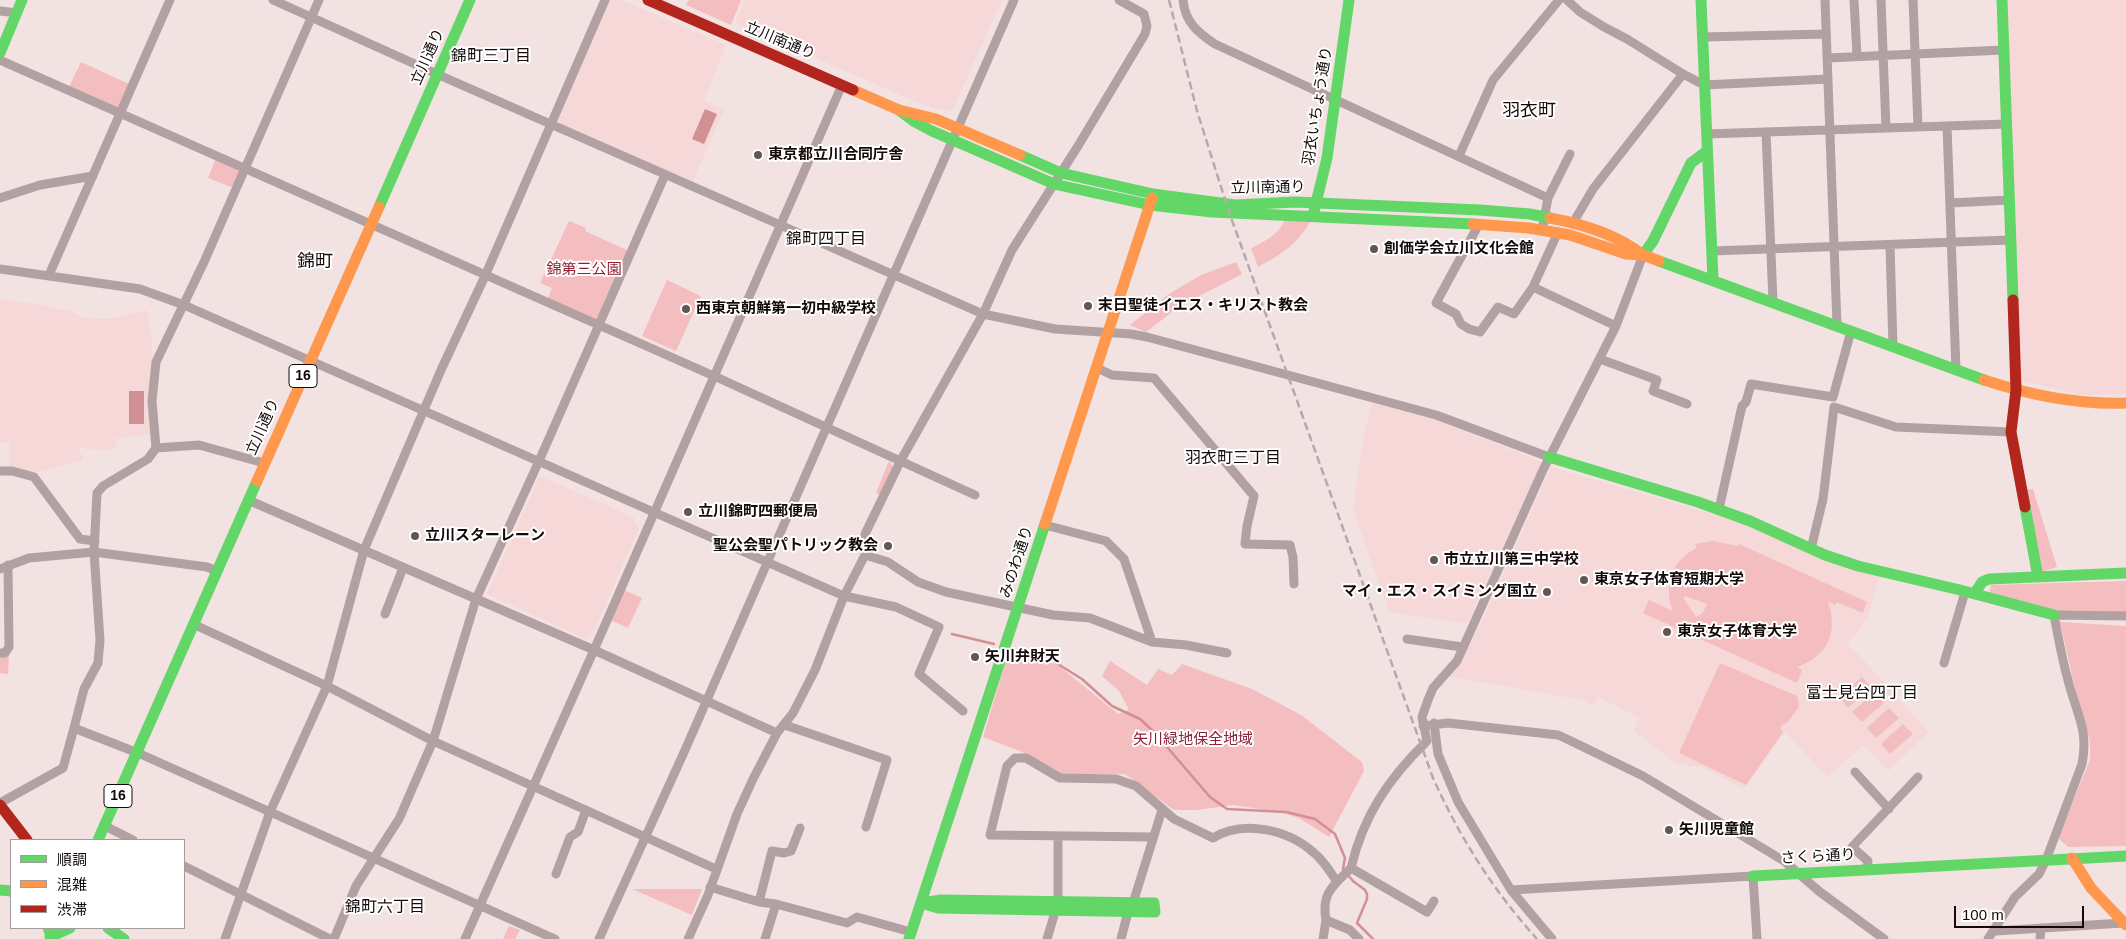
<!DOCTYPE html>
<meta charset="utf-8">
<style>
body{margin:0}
#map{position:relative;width:2126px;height:939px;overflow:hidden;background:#f3e2e2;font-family:Arial,"Noto Sans JP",sans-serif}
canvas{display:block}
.legend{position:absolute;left:10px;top:839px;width:175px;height:90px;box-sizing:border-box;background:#fff;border:1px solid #a19d9d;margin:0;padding:6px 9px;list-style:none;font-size:15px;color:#130909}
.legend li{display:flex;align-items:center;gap:10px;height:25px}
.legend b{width:25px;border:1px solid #a19d9d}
.scale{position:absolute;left:1954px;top:906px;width:130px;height:22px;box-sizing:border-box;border:2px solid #130909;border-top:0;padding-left:6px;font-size:15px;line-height:18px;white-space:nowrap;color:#130909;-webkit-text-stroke:4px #fff;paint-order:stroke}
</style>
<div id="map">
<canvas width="2126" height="939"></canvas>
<ul class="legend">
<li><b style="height:6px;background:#63d668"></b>順調</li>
<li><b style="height:6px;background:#ff974d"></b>混雑</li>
<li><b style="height:6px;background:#b3261e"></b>渋滞</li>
</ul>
<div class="scale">100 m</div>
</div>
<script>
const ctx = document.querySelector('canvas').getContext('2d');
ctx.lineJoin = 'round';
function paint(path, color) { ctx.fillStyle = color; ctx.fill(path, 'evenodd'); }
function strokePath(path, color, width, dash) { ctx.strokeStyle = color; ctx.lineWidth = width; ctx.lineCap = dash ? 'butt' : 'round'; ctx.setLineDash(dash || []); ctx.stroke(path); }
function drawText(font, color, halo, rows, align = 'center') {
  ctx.font = font + ' Arial,"Noto Sans JP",sans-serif'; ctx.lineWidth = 4; ctx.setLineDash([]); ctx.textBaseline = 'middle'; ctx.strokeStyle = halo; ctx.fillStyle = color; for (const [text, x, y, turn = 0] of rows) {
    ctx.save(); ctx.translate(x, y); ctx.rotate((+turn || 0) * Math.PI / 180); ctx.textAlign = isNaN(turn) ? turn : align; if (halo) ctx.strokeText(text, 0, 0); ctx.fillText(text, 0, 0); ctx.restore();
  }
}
const built = new Path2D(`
 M610,0H622L726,45L704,101L724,110L693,181L551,124Z
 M745,0H1002L953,109L945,111L921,104L735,23Z
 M2006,0H2126V394L2082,395L2019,380Z
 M0,299L47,306L69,311L85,318L108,319L147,310L152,343V434L115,439L118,446L108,450L79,448L83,460L33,473L9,468V443H0Z
 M1372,403L1428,417L1542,462L1467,624L1389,612L1353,508L1364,434Z
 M1551,467L1732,520L1879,576L1868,617L1847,645L1858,654L1929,732L1888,771L1864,745L1827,777L1785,732L1744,789L1700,766H1690L1675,763L1634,731L1639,718L1599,697L1593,705L1583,700L1450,677L1460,664L1483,619Z
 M540,476L633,517L639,529L592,635L586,639L487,594Z`);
const green = new Path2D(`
 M689,0H741L731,25L686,5Z
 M81,62L129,84L117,110L69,87Z
 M216,158L242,169L234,188L208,178Z
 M1285,220L1310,222C1296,245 1282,254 1258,267L1251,248C1266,241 1278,235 1285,220Z
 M569,221L586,228L585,231L629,251L597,321L547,301L552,288L540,283Z
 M1236,262L1242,274L1180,306L1146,332L1130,325L1169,294L1201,275Z
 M667,280L701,296L676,351L642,336Z
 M889,461L894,467L882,495L876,493Z
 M2033,489L2057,567L2037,573L2021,490Z
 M1713,541L1738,546L1739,544L1867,602L1863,613L1837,602L1835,605L1828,601C1838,633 1829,655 1797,667L1802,670L1797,683L1643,613L1649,600L1673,611C1663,585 1671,561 1697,548L1695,544ZM1685,596L1707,604L1703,613L1696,617L1684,599Z
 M2126,581V618L2067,614L1989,595L1991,585Z
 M624,590L642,598L628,628L610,620Z
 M2060,622L2126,626V846L2068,847L2058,838L2090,760V741L2080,710Z
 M1009,651L1058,665L1118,714L1129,710L1119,691L1102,676L1110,661L1147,685L1158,669L1172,675L1182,664L1252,689L1301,715L1362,762L1364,771L1329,837L1299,818L1280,812L1233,805L1197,810H1174L1125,774L1062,775L1022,752L983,737Z
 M0,657H9L8,674L0,673Z
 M1720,663L1797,696L1799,707L1787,723L1783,724L1780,728L1783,732L1746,785L1679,753Z
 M1862,677L1871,687L1848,708L1839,697Z
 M1875,692L1884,703L1862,722L1852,712Z
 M1889,708L1899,718L1876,738L1867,728Z
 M1903,724L1913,734L1890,754L1881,744Z
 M632,889H702L692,915Z
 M509,926L520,930L515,939H503Z`);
const water = new Path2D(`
 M705,109L717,114L704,144L692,139Z
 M129,391H144V424H129Z`);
const stream = new Path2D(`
 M952,634L994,644
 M1024,651L1045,656L1082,679L1112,706L1140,719L1155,733L1210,797L1227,809L1286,812L1315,819L1335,834L1345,858L1343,869L1353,881L1365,890L1367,894V899L1357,923L1373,939`);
const street = new Path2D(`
 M273,0L448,79L983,314L1055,329L1131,334L1147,337L1436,415L1549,457
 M1183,0C1185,22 1198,33 1215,44L1548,198
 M1567,0L1580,12L1604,27L1627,39L1683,74L1704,85L1828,79
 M1825,0L1837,325
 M1854,0L1857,56
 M1881,0L1886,128
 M1913,0L1918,127
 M0,11L17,13
 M1703,37L1826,34
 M1827,58L2004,50
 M0,60L714,376L975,495
 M1947,126L1956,370
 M1766,132L1773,302
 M1707,134L2006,124
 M1459,156L1493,80L1559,0
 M0,198L40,185L93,176
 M1950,203L2009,200
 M1573,223L1593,189L1683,74
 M1479,224L1436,303L1456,314L1461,324L1469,329L1480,332L1498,307L1514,314L1533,287L1558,232
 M1542,230L1548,198L1570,154
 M1890,245L1893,347
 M1712,251L2010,240
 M0,269L140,289L184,305L844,596L896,607L939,627L919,674L963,711
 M49,275L170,0
 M1533,287L1616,326
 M1600,359L1657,380L1653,391L1687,404
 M1097,368L1112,375L1154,378L1254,496L1247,526L1245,544L1290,545L1293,557L1294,584
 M156,448L199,445L264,463
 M0,471H12L34,477L80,539L95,541
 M248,500L594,650L777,733
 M1719,509L1742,406L1746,402L1751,384L1833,397L1851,331
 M1045,525L1106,541L1124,559L1152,642
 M1811,549L1823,499L1834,407L1896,427L2011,432
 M865,555L888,562L918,582L946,592L1053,615L1090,618L1152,642L1186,645L1227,653
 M0,569L29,558L94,552L207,567L217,571
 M385,614L403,568
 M193,624L327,686L433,741L716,869
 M1407,639L1462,647
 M0,653H5L9,647L8,565
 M1944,663L1965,592
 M1434,723L1438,754L1458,802L1511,890L1552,939
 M785,725L887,760L866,827
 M1423,726L1448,723L1558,735L1569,740L1643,776L1784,861L1820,892L1884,939
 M74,728L84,689L98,663L100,640L94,552L97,493L103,486L148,459L156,448L152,401L156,362L204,262L319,0
 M1855,772L1889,809
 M0,803L63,768L74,728L138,753L555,939
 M105,826L133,840
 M1153,837L990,835L1007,766L1015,758H1026L1060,778L1116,779L1136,786L1174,819L1213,838C1243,819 1288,830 1313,852C1323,860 1330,871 1337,882
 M184,866L330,939
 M1351,868C1333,886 1321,893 1326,920L1350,930L1359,939
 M1867,869L1868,861L1852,847L1918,777
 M556,874L570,837L578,832L586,810
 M710,887L759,902L776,904L765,939
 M1511,890L1753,876L1757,939
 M1434,901L1427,912L1351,868C1363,816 1389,778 1427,741L1422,717L1428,700L1433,688L1457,661L1543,470L1616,326L1643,255
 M759,902L772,851L784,853L791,851L800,828
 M1133,903L1162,810
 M776,904L847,923L857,917L911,932
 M1995,931L2123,923
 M225,939L270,812L327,686L364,550L441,370L485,276L605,0
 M334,939L356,886L399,819L433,741L476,599L539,461L665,175
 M465,939L594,650L842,85
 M599,939L685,750L1014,0
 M688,939L708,895L737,814L753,779L777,733L793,713L815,670L844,596L865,555V534L901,460L983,314L1012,250L1078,146L1145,34L1147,26L1144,14L1119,0
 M1047,939L1058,902V836
 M1121,939L1128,912
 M1323,939L1326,920
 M1988,939L2015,897L2039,874L2046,860L2082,764C2089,729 2076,713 2068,680C2062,659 2058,637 2054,615L2126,616
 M2040,939L2041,928`);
const fast = new Path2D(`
 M1701,0L1713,280
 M2002,0L2013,300
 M0,53L22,0
 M899,110L915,122L932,131L1054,184L1150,205L1212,212L1473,224
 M1020,155L1061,173L1153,194L1235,205L1295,202L1480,210L1530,214L1550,218
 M379,207L470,0
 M1314,211L1327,158L1349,0
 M1643,255L1653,241L1691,163L1707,151
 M1659,261L1984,380
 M1549,457L1698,502L1750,521L1825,555L1858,566L1960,590L2054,615
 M2025,507L2038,577
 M1975,593L1982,582L1989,579L2126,573
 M98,840L257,481
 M1753,876L2126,856
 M0,890L11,891
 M941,900L1154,903L1155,912L938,908L921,903Z
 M48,928L51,935
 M108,928L124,939
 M50,937L70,928
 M909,939L1045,524`);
const slow = new Path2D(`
 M853,90L899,110L936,119L1020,155
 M1550,218C1583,224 1616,234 1643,255
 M1473,224L1529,228L1570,235L1626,254L1643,255L1659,261
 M1984,380C2030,395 2078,405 2126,403
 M257,481L379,207
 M1045,524L1152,198
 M2072,858L2091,888L2126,925`);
const jam = new Path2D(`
 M648,0L853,90
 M2013,300L2016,390L2011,432L2025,507
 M0,805L27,840`);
const rail = new Path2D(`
 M1169,0L1197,111L1229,212L1433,778C1460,838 1493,890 1537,939`);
const markers = [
 [758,155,5,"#615555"],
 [1374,249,5,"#615555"],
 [1088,306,5,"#615555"],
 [686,309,5,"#615555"],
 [688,512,5,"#615555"],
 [415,536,5,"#615555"],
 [888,546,5,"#615555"],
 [1434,560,5,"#615555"],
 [1584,580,5,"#615555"],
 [1547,592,5,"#615555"],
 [1667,632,5,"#615555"],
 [975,657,5,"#615555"],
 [1669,830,5,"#615555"]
];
const shields = [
 [303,376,28],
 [118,796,28]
];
const shieldNames = [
 ["16",303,376],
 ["16",118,796]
];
const streetNames = [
 ["立川南通り",780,41,23],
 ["立川通り",428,57,-66],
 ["羽衣いちょう通り",1318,106,-81],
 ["立川南通り",1268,188,-1],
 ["立川通り",263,427,-66],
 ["みのわ通り",1017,562,-72],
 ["さくら通り",1818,857,-3]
];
const poiNames = [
 ["東京都立川合同庁舎",768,155],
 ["創価学会立川文化会館",1384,249],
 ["末日聖徒イエス・キリスト教会",1098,306],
 ["西東京朝鮮第一初中級学校",696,309],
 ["立川錦町四郵便局",698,512],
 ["立川スターレーン",425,536],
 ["聖公会聖パトリック教会",878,546,"right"],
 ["市立立川第三中学校",1444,560],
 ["東京女子体育短期大学",1594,580],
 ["マイ・エス・スイミング国立",1537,592,"right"],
 ["東京女子体育大学",1677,632],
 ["矢川弁財天",985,657],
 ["矢川児童館",1679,830]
];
const parkNames = [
 ["錦第三公園",584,270],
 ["矢川緑地保全地域",1193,740]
];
const neighbourhoodNames = [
 ["錦町三丁目",491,57],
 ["錦町四丁目",826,240],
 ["羽衣町三丁目",1233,459],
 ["富士見台四丁目",1862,694],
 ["錦町六丁目",385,908]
];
const quarterNames = [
 ["羽衣町",1529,111],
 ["錦町",315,262]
];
paint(built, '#f6d8d9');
paint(green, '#f4bdbf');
paint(water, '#d28f94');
strokePath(stream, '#d28f94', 2.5);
strokePath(street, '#b1a1a2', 9);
strokePath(fast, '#63d668', 11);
strokePath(slow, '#ff974d', 11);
strokePath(jam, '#b3261e', 11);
strokePath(rail, '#b7a8a9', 2.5, [8, 4]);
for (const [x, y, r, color] of markers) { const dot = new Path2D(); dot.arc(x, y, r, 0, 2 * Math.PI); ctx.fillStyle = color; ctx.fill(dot); strokePath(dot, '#fff', 2); }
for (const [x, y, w] of shields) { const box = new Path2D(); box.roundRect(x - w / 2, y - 11.5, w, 23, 4); ctx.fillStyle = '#fff'; ctx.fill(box); strokePath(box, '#130909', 1); }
drawText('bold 14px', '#130909', null, shieldNames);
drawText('15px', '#130909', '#fff', streetNames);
drawText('bold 15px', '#130909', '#fff', poiNames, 'left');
drawText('15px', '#8d2235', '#fff', parkNames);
drawText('16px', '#130909', '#fff', neighbourhoodNames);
drawText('18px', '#130909', '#fff', quarterNames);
</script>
